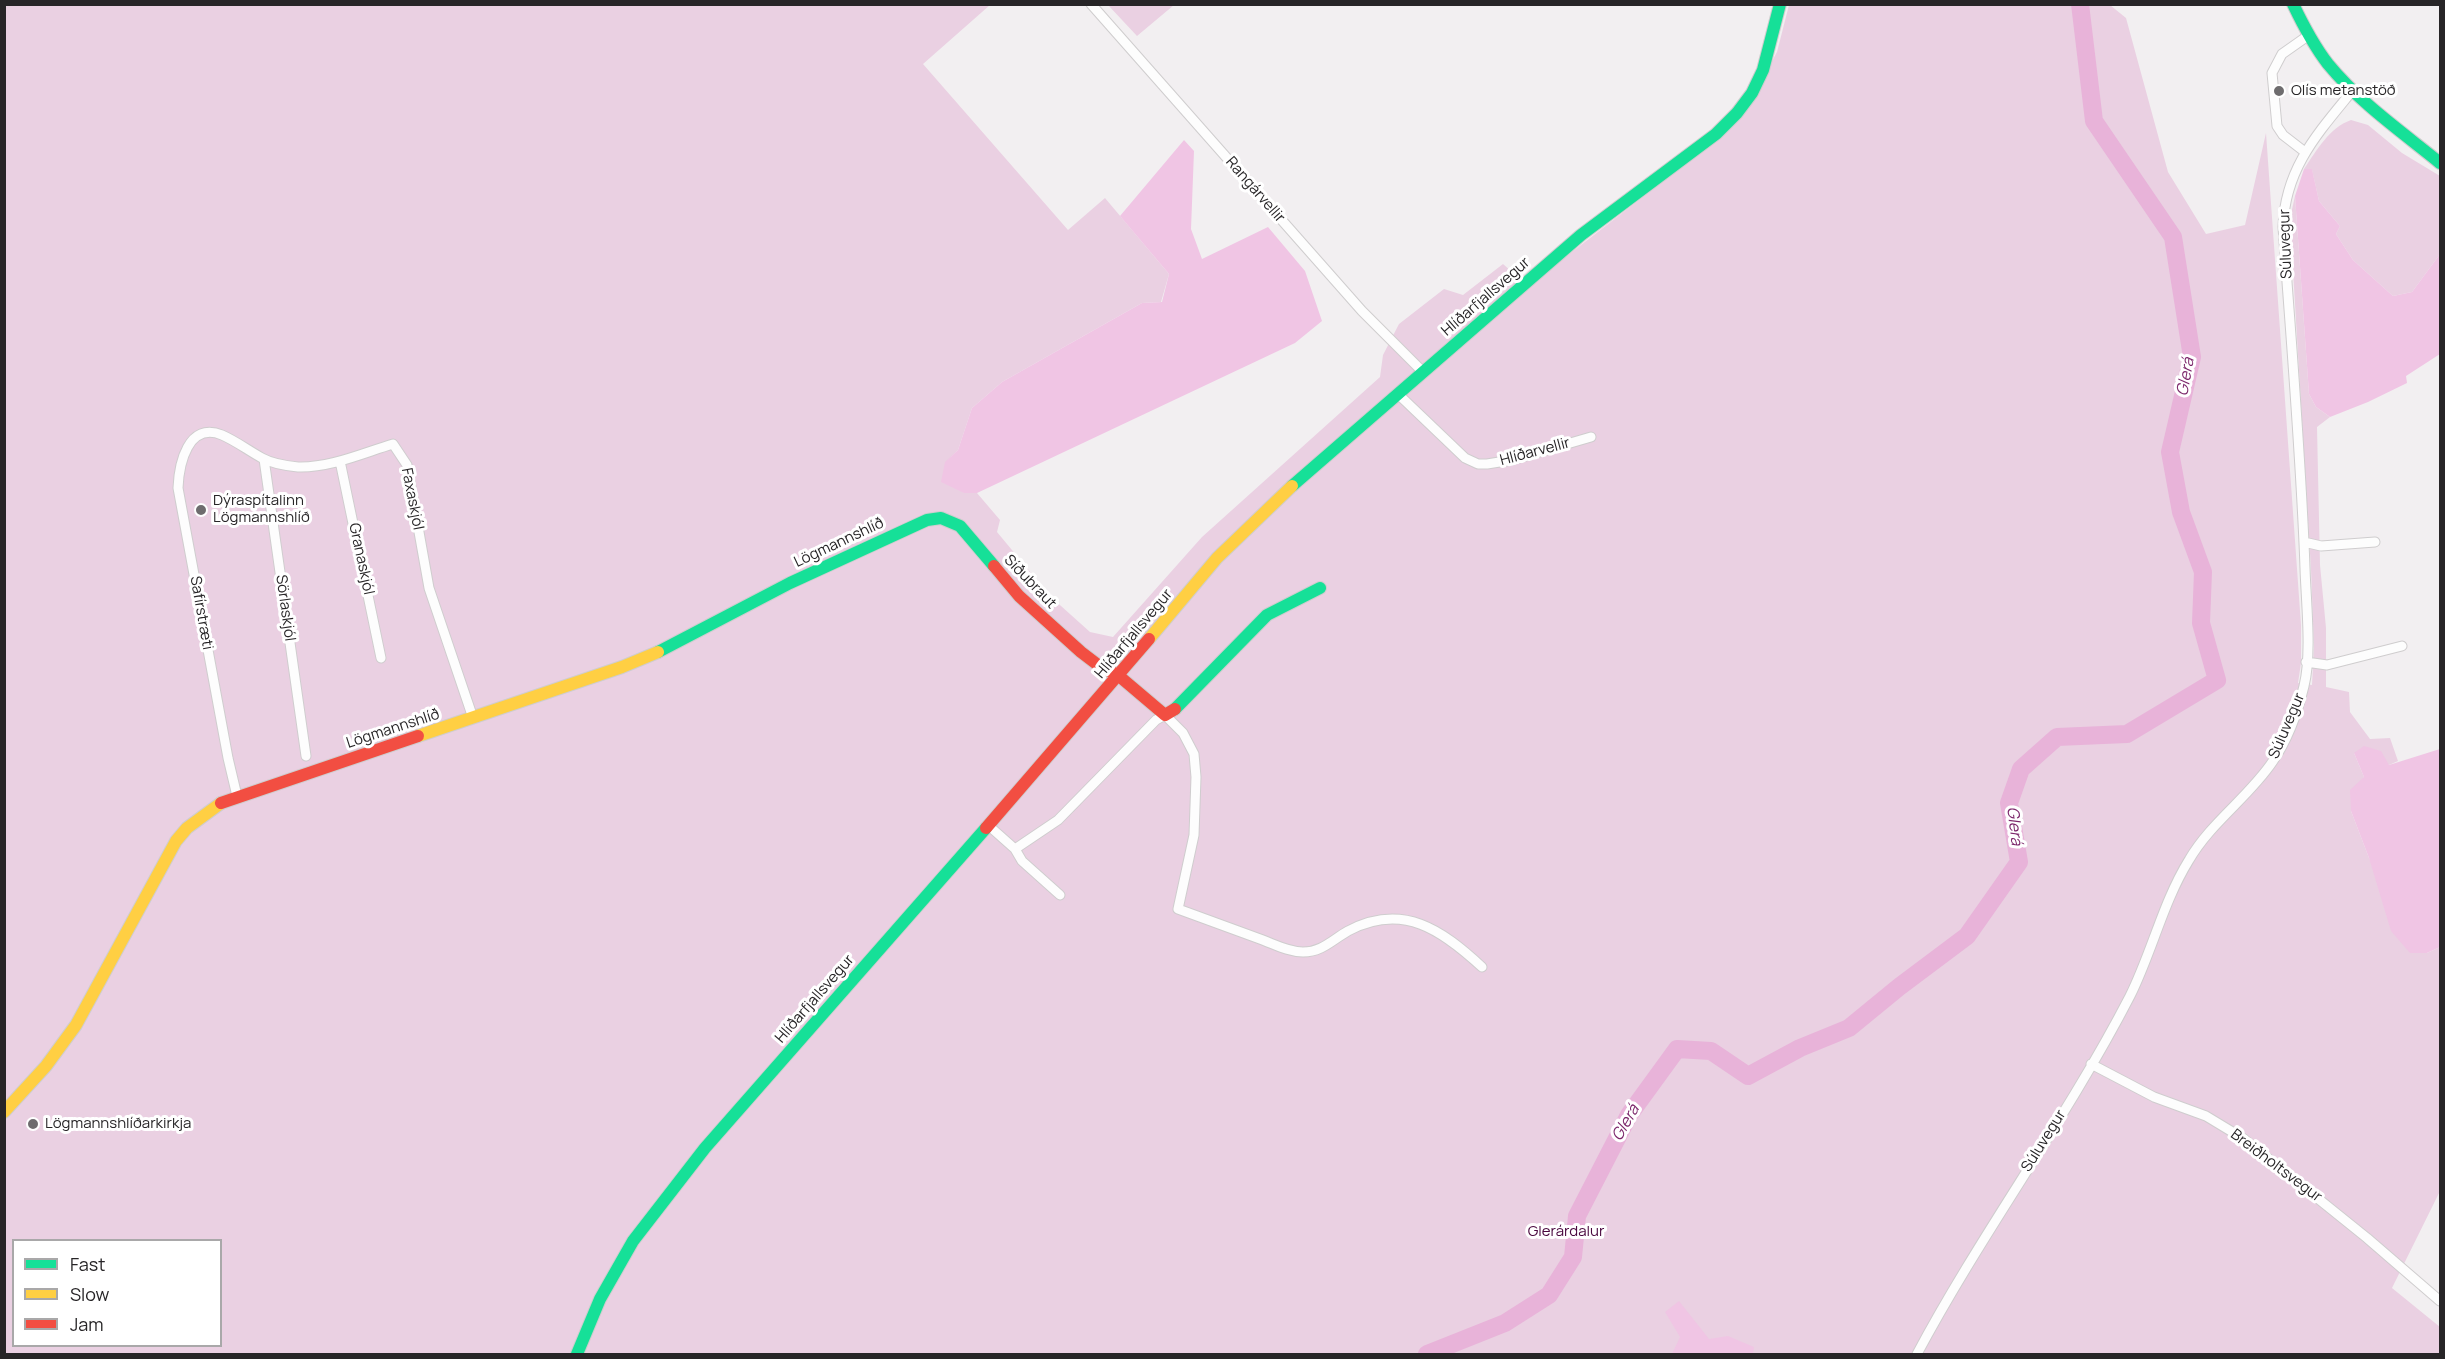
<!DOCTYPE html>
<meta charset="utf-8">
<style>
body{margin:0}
#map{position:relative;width:2445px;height:1359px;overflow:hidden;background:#f2eff1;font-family:Manrope,sans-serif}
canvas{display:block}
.frame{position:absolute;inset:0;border:6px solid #272527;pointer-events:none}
.legend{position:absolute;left:12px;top:1239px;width:210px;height:108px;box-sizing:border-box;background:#fff;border:2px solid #a9a8a9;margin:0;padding:8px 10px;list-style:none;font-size:18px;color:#272527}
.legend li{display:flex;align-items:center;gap:12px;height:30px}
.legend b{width:30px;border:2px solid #a9a8a9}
</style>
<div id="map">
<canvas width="2445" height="1359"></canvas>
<div class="frame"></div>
<ul class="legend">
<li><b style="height:8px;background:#16e098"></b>Fast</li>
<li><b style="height:8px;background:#ffcf43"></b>Slow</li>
<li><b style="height:8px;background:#f24e42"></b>Jam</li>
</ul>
</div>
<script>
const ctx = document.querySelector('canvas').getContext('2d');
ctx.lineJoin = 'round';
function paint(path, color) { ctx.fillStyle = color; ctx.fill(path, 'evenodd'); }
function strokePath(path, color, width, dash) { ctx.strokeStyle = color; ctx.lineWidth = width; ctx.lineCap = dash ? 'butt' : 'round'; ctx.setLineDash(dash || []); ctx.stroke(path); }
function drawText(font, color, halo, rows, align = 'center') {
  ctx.font = font + ' Manrope,sans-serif'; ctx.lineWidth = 6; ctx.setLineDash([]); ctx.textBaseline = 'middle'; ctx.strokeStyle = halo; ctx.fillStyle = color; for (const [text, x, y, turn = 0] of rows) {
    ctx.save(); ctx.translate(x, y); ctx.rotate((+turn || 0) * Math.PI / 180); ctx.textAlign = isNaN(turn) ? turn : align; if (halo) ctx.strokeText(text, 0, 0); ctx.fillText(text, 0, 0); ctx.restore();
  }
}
const green = new Path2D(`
 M5,5H990L923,64L1068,230L1105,198L1169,274L1161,302L1142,303L1002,382L972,408L958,450L945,463L964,493H977L1000,520L997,532L1051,597L1090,632L1113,637L1202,537L1380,377L1383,355L1399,324L1444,289L1463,295L1503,264L1528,286L1714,142L1744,113L1777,52L1789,5H2110L2126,18L2168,172L2206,234L2245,225L2266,133L2301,625V663L2298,683L2312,685L2314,647L2311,570L2292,254L2291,214L2295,196L2309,394L2316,407L2330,417L2317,427L2320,565L2326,628V687L2349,692L2350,712L2370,739L2390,738L2398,761L2389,765L2354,753L2364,777L2351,811L2369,858L2427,953L2440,947V1191L2392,1288L2440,1327V1354H5ZM14,1240H220V1346H14Z
 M1108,5H1174L1137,36Z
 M2351,120L2368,125L2402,153L2440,176V254L2412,292L2393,296L2353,260L2336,234L2340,226L2319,201L2312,170L2304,169C2317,150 2329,128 2351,120Z`);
const forest = new Path2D(`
 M1184,140L1194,151L1191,229L1202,259L1268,227L1305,271L1322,321L1295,343L977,493H964L941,482L945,462L958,450L972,408L1002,382L1142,303L1162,302L1169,274L1120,216Z
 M2304,169H2312L2319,201L2340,226L2336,234L2353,260L2393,296L2412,292L2440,254V354L2406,376L2407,383L2368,402L2330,417L2316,407L2309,394L2295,196Z
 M2364,746L2381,751L2389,765L2440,749V947L2427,953H2410L2391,931L2369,858L2351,811L2350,790L2364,777L2354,753Z
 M1679,1301L1709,1339L1728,1336L1754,1347L1753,1354H1672L1680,1337L1665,1312Z`);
const river = new Path2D(`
 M1427,1354L1505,1323L1549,1295L1573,1257L1577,1216L1629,1115L1677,1049L1711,1051L1748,1076L1800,1048L1849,1028L1899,987L1967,936L2019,862L2009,803L2021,769L2057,737L2127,734L2217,680L2201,623L2203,572L2181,512L2170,452L2192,357L2173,237L2094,121L2080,4`);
const street = new Path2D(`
 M1091,4L1362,311L1423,372
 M2305,152L2283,135L2277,126L2272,73L2282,54L2309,35
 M1398,394L1465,458L1478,464H1487L1512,460L1591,437
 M264,459L306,756
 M340,461L381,658
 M2304,542L2321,546L2375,542
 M2306,662L2327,665L2402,646
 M237,796L228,758L178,488C179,464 188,421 222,435C236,441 249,451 262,458C271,463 288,466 298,467C330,468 363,453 393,444L407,465L429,588L473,718
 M988,825L1015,849L1022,861L1060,895
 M1015,849L1058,820L1156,720L1165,715L1183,733L1194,754L1196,777L1194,835L1178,909C1205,919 1232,929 1260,939C1274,944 1288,952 1303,952C1322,952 1332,940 1348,931C1403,902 1442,930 1482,967
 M2091,1064L2154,1097L2206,1116L2244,1139L2367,1238L2440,1301
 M1917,1354C1982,1232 2066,1120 2130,996C2152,952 2163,902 2189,860C2211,822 2249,797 2273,761C2288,739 2298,711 2304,686C2312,654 2306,602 2305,568C2301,454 2291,341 2283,227C2285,168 2318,133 2353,90`);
const fast = new Path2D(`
 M2293,4C2303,25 2314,46 2328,64C2360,103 2402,132 2440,163
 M1292,486L1581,235L1716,134L1737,113L1752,93L1763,70L1780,4
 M658,652L790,583L927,520L941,518L960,526L994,566
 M1175,709L1267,615L1320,588
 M577,1354L600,1299L633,1241L705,1148L986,828`);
const slow = new Path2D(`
 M1149,639L1217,558L1292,486
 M418,736L622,667L658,652
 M4,1112L46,1066L76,1025L176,841L187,828L221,803`);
const jam = new Path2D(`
 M994,566L1019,596L1081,652L1098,665L1119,676L1165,715L1175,709
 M221,803L418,736
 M986,828L1149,639`);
const markers = [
 [2279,91,6,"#6e6c6e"],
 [201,510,6,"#6e6c6e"],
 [33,1124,6,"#6e6c6e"]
];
const poiNames = [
 ["Olís metanstöð",2291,91],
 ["Dýraspítalinn",213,501],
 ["Lögmannshlíð",213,518],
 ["Lögmannshlíðarkirkja",45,1124]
];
const streetNames = [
 ["Rangárvellir",1255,190,49],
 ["Súluvegur",2286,244,-92],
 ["Hlíðarfjallsvegur",1486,297,-41],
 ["Hlíðarvellir",1535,452,-15],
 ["Faxaskjól",412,499,79],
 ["Lögmannshlíð",839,543,-25],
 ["Granaskjól",361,559,78],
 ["Síðubraut",1030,582,46],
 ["Sörlaskjól",285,608,82],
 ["Safírstræti",201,613,80],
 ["Hlíðarfjallsvegur",1134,634,-50],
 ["Súluvegur",2287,726,-67],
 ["Lögmannshlíð",393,729,-18],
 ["Hlíðarfjallsvegur",815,999,-49],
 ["Súluvegur",2044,1141,-58],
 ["Breiðholtsvegur",2276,1166,37]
];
const parkNames = [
 ["Glerárdalur",1566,1232]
];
const waterNames = [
 ["Glerá",2186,377,-80],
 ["Glerá",2014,826,83],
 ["Glerá",1626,1123,-60]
];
paint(green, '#ead0e2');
paint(forest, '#f0c5e4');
strokePath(river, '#e8b3d9', 18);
strokePath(street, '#cfcdce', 11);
strokePath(fast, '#cfcdce', 14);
strokePath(slow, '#cfcdce', 14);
strokePath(jam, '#cfcdce', 14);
strokePath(street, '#fdfdfd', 9);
strokePath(fast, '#16e098', 12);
strokePath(slow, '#ffcf43', 12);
strokePath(jam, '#f24e42', 12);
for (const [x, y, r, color] of markers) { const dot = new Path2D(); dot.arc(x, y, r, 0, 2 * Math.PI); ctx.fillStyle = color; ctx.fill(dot); strokePath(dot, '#fff', 2); }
drawText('15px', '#272527', '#fff', poiNames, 'left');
drawText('15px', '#272527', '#fff', streetNames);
drawText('15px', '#49073e', '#fff', parkNames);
drawText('italic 16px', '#7c276b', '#fff', waterNames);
</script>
